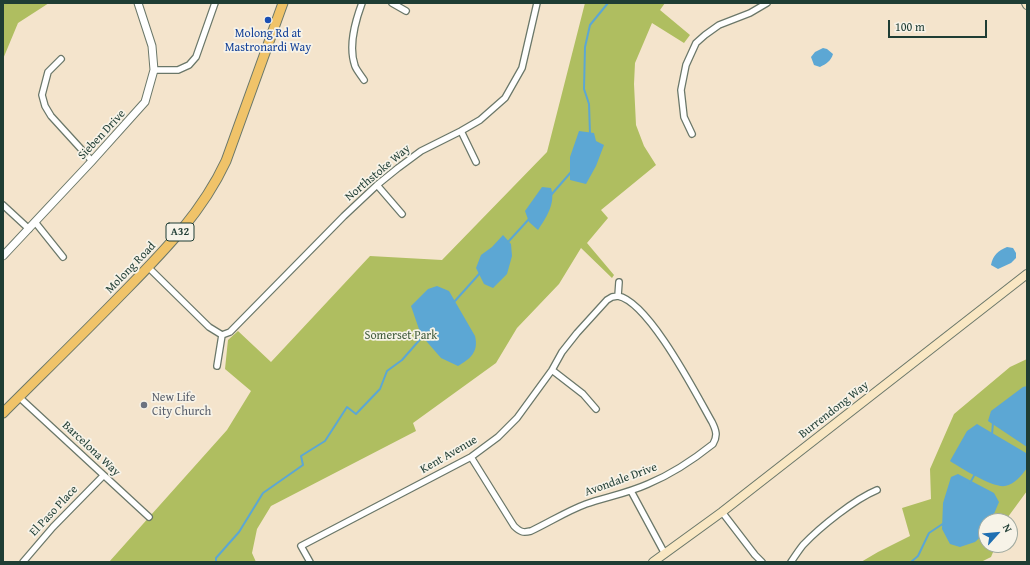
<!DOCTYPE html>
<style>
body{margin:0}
#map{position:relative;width:1030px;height:565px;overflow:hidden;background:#f4e4cc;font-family:"Gentium Book Plus",serif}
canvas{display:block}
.frame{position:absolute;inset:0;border:4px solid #1f3d34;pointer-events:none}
.north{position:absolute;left:978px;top:513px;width:40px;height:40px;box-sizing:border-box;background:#f7f3e8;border:1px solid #a1aaa0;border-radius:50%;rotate:63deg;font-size:11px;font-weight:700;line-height:16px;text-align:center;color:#1f3d34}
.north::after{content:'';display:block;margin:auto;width:14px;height:18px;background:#1f6fb2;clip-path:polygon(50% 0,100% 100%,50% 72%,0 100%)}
.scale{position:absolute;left:888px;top:20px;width:99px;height:18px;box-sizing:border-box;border:2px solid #1f3d34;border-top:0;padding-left:5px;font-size:12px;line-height:14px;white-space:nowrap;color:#1f3d34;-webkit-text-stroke:3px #f7f3e8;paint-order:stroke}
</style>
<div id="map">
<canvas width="1030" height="565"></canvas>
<div class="frame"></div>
<div class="north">N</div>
<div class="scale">100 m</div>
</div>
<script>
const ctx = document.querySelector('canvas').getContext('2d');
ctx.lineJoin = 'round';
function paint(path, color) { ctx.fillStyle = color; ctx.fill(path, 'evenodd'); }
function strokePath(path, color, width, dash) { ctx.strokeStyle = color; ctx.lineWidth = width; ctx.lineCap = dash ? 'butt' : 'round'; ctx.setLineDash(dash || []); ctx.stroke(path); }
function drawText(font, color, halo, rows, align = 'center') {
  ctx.font = font + ' "Gentium Book Plus",serif'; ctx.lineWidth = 3.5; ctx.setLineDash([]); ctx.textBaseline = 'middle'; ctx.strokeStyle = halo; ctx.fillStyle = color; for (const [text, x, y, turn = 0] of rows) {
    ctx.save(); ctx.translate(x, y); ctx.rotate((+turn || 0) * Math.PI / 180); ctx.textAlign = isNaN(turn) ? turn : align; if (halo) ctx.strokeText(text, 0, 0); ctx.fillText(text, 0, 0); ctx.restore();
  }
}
const green = new Path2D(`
 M3,3H49L18,23L3,59Z
 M585,3H665L660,10L690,35L684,43L652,23L635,63L634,84L636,125L644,146L656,165L601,210L608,218L587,243L614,275L612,278L581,248L559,284L517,328L496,363L413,423L416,431L271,506L257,529L252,553L256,562H109L227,430L251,391L225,369L228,340L238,331L271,362L370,256L442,260L547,152Z
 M1027,359V491L1005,521H986V545H996L991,557L981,562H861L878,552L910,536L902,508L931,499L930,469L954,414L1010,367Z`);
const water = new Path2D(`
 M823,48L827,49L833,54C831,61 826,64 820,67L814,65L811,57L815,52Z
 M579,131L594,133L596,141L604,145L596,166L586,184L570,180V157Z
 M542,187L551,188C556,203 546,218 538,230L529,222L525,211Z
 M503,235L511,244L512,256L507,274L493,288L484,284L476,268L481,255L492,247Z
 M1007,247L1013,248L1016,253V258L1011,263L998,269L991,265C993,255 998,251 1007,247Z
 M437,286L449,291L475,336C479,352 470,359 458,366L441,358L421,335L411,306L428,289Z
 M1027,386V447L988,421L991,411L1023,387Z
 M977,424L1026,453L1027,468C1021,476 1015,484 1005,486C993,488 961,468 950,461L967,431Z
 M958,474L994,493L999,502L991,521H986V532L975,542L960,547L950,544L942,529L943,503L951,477Z`);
const stream = new Path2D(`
 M590,134L589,104L584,89L585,47L590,25L608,3
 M551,195L572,171
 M508,242L529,219
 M454,302L481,272
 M992,435L993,422
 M970,483L976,472
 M216,562V558L239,532L263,493L303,465L301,456L325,441L347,407L356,414L380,389L387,371L402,360L423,336
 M911,562L918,556L929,533L944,523`);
const minor = new Path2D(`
 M362,3C355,22 348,46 355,66C357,71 361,75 364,80
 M392,3L406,11
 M61,59L48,72L42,95L45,106L51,116L92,161
 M154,70H178L189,65L196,57L215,3
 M461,131L476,162
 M692,134L684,117L681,90L686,65L696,43L705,35L719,25L750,13L767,3
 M377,185L402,214
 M3,205L29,229
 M35,222L63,257
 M148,267L209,327L222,335L230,332L344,216L377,185L398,168L421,151L461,131L480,120L505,98L522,68L537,3
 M217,366L222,335
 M552,370L583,394L596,409
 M19,397L149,517
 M471,457L514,526C520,532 523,533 531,531C550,522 567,511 586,504C607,497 628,493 648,484C672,474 693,460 713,444C718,436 716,430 712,422C696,394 649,302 618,296L619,282
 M631,491L665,554
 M722,512L755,555L762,562
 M23,562L53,527L103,476
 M310,562L301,546L471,457L498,437L517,418L552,370L562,352L577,333L607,300L612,297L618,296
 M791,562C795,556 799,550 803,545C820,527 855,499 877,490`);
const tertiary = new Path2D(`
 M3,256L92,161L145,102L154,70L152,46L138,3`);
const secondary = new Path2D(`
 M1026,3L1027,5
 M653,562L722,512L1027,274`);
const trunk = new Path2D(`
 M3,413C42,374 81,336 119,297C160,255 201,215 226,161L283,3`);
const markers = [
 [268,20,4,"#1a4fb4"],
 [144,405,4,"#6b7280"]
];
const shields = [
 [180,232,28]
];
const shieldNames = [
 ["A32",180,232]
];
const transitNames = [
 ["Molong Rd at",268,34],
 ["Mastronardi Way",268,48]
];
const streetNames = [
 ["Sieben Drive",102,135,-47],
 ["Northstoke Way",378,173,-40],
 ["Molong Road",131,268,-46],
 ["Burrendong Way",834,410,-38],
 ["Barcelona Way",91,449,43],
 ["Kent Avenue",449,455,-30],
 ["Avondale Drive",621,480,-20],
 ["El Paso Place",54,511,-47]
];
const parkNames = [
 ["Somerset Park",401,336]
];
const worshipNames = [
 ["New Life",152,398],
 ["City Church",152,412]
];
paint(green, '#afbe60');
paint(water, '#5ca7d4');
strokePath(stream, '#5ca7d4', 2);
strokePath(minor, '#6a7769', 8);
strokePath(tertiary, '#6a7769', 9);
strokePath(secondary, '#6a7769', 10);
strokePath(trunk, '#6a7769', 11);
strokePath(minor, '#fff', 5.5);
strokePath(tertiary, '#fff', 7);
strokePath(secondary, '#f9e7c3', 8);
strokePath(trunk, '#f0c369', 9);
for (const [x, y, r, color] of markers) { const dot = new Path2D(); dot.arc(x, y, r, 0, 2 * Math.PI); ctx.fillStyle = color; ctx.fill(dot); strokePath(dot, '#f7f3e8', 1.5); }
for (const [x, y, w] of shields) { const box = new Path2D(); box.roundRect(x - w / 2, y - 9, w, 18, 3); ctx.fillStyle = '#f7f3e8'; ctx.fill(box); strokePath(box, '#1f3d34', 1); }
drawText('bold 11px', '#1f3d34', null, shieldNames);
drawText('12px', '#164399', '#f7f3e8', transitNames);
drawText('12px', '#1f3d34', '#f7f3e8', streetNames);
drawText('12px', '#435d3f', '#f7f3e8', parkNames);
drawText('12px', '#5b616d', '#f7f3e8', worshipNames, 'left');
</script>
